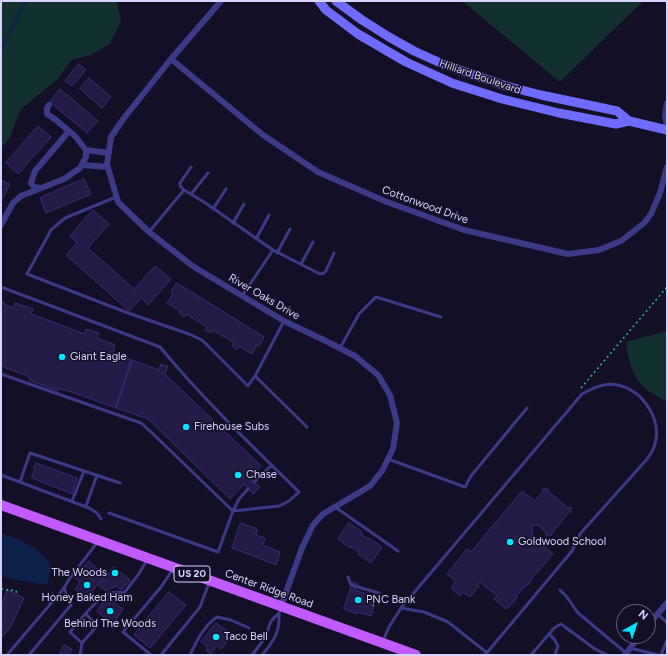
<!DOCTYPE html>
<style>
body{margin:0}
#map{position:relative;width:668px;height:656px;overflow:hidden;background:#130f26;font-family:Figtree,sans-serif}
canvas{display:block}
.frame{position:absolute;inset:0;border:2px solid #d9d4ff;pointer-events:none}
.north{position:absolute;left:616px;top:604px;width:40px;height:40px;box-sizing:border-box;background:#130f26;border:1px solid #625e7d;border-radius:50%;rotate:39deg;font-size:11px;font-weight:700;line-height:16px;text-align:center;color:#d9d4ff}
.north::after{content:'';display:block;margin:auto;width:14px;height:18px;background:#00e5ff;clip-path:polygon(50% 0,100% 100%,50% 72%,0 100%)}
</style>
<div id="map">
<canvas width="668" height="656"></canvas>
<div class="frame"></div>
<div class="north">N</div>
</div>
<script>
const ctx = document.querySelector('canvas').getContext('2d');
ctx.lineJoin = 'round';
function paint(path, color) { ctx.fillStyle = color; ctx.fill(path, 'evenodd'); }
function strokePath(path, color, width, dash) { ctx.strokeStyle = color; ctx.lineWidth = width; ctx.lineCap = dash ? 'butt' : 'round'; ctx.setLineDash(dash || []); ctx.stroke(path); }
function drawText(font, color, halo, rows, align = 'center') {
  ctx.font = font + ' Figtree,sans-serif'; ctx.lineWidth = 3; ctx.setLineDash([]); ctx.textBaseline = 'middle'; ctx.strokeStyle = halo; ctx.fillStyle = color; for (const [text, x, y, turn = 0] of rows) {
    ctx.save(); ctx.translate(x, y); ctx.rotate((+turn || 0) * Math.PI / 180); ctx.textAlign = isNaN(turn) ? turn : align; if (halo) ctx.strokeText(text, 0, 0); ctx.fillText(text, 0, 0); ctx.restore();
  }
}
const green = new Path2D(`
 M1,1H117L121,21L110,44L91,55L71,60L58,79L21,109L9,139L1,148Z
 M462,1H643L560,82Z
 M667,331V401C663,400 659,397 655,395C634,383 630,367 626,344L629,341Z`);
const water = new Path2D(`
 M1,533C22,541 37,545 50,564L48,584L46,585L16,580L1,576Z`);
const stream = new Path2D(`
 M1,50L26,1`);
const building = new Path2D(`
 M79,64L86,70L72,86L65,81Z
 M89,78L111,97L102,108L80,89Z
 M60,89L98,121L87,133L50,102Z
 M38,126L51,137L18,174L6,163Z
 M84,179L91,194L46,213L40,198Z
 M1,180L10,184L1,201Z
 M93,210L109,224L88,248L134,289L155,266L171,279L148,305L141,298L129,311L66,255L77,243L70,236Z
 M177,283L264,337L259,346L257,345L252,354L239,346L237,350L232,346L234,343L213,330L211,333L205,330L207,327L186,314L184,317L179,313L180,311L167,303L173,294L171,292Z
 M1,301L4,302V304L14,308L15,303L33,309L31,314L85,334L86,329L99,333L97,338L115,345L113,354L132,360L116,408L66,390L65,391L59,388L58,391L29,380L30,378L25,375L1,366Z
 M132,360L159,370L161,364L168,366L165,374L261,466L250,478L260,487L253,494L244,484L230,499L148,419L116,408Z
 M36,463L77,478L72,494L32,478Z
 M542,489H548V491L568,508L571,507V512H569L552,533V535H546V533L538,525L532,526L533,536L553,554L532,578L529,584L523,588L518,594L515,601L506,609L494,599L497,596L480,582L477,585L479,586L470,597L463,592L460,596L451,588L455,581L447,574L467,549L471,552L522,491L535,501L543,491Z
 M241,523L257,529L256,535L265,538L263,545L280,552L276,565L232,548Z
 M349,523L362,532L361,534L368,539L369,538L382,547L371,563L358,554L359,552L351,547L350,548L338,539Z
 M89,561L105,576L82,603L79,600L83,596L75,589L80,582L75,578Z
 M114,567L130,580L121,590L116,586L106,591L99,586Z
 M353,582L358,584L355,590L369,595L368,599L373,601L372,605L374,606L371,616L358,612L357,614L344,609Z
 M8,590L24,598L10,628L1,638V604Z
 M169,592L186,605L150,648L134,635Z
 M107,597L123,609L113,624L97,612Z
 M216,623L229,632L226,636L229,639L221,649L217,646L210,654L206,650L208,648L201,642Z
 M64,645L72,649L69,655L60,654Z`);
const path = new Path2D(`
 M581,388L667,287
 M1,589L16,591L17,594
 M373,606L374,603`);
const service = new Path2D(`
 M184,190L180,186V183L191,167
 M191,194L208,173
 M116,197L65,218L51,230L27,274L128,313L189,334L202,340L248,386L255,376L284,321
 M213,209L226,189
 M233,223L244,204
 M149,232L184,190L204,202L273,250L242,296
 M256,239L269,215
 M273,250L320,274L324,273L326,271L334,253
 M277,253L290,229
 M301,264L313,242
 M1,287L160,347C203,399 251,445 299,492L289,501L279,506L233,511
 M340,348L359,314L376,297L441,317
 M1,374L141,423L151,432L233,511L218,552L109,513
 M255,376L307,427
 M388,459L465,487L471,476L527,408
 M1,475L89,508L97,513L101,519
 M20,482L30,453L120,483
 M254,482L272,465
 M72,501L84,471
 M86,506L97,475
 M335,507L398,551
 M233,511L239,499L248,489
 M348,577L351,585L379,593
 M560,590L567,597L577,612L626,653
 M401,608L424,612L448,622L486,652
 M86,614L97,626L82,643L70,632C79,622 94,601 106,595C111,592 119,592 124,593L138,575L147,560
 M658,614L667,623
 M549,634L554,628L561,624L595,649L607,655
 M383,641L389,627L401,608L582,394C593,388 605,382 618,385C643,391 662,419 655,444C654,449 650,454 648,458L580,534L572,551L485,655
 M630,648L658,655
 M7,655L64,588C73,571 87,558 97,542
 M29,655L71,605L64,588
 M80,655L82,643
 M151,655L123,632L161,587L173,569
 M161,655L200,607L209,583
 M190,655C197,640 204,626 217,617L231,620L249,628
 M252,655L265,638L271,621L279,613L281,608
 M262,655C274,641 280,632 279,613
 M531,655L549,634L554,639L558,646L555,655
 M661,655L667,640`);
const minor = new Path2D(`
 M221,1L171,59L124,118L111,137L107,164L118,202L149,232L194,267L284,321L328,342L355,356L378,375L390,395L397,423L393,449L382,471L370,486L323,514L313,525L302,548L281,606
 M171,59L263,135L318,172L387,202L464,230L568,254L599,250L621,241L644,223L651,214L660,193L667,167
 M667,103L665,115L667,127
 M86,150L109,153
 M82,165L108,167
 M40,188L34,187L31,183L35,171L69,131
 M1,225L13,203L21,196L64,179L80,168L86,157V150L75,136L56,120L47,114V108L49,105
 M648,625L667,603
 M625,655L639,636`);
const secondary = new Path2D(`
 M319,1L326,10L358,34L406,62L452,83L502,99L559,113L616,124L629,121
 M336,1L362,20L389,37L414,51L445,65L506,86L541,95L617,111L629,121L667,130`);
const primary = new Path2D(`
 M1,505L416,655`);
const markers = [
 [62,357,4,"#00e5ff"],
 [186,427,4,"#00e5ff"],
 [238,475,4,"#00e5ff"],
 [510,542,4,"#00e5ff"],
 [115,573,4,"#00e5ff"],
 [87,585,4,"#00e5ff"],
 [358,600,4,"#00e5ff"],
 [110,611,4,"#00e5ff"],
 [216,637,4,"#00e5ff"]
];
const shields = [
 [192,574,36]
];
const shieldNames = [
 ["US 20",192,574]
];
const streetNames = [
 ["Hilliard Boulevard",480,77,19],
 ["Cottonwood Drive",425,205,20],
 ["River Oaks Drive",264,297,30],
 ["Center Ridge Road",269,589,20]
];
const poiNames = [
 ["Giant Eagle",70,357],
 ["Firehouse Subs",194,427],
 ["Chase",246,475],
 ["Goldwood School",518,542],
 ["The Woods",107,573,"right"],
 ["Honey Baked Ham",87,598,"center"],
 ["PNC Bank",366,600],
 ["Behind The Woods",110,624,"center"],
 ["Taco Bell",224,637]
];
paint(green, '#12302f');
paint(water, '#0c2248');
strokePath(stream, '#0c2248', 2.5);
paint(building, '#241b47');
strokePath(building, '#3b2d73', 1);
strokePath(path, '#2fb8b0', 1.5, [2, 3]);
strokePath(service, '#3d3a85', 3);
strokePath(minor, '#3d3a85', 6);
strokePath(secondary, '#6f6bff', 9);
strokePath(primary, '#c25bff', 10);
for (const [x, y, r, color] of markers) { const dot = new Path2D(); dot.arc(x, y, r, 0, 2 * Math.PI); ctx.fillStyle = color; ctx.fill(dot); strokePath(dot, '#130f26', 1.5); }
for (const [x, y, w] of shields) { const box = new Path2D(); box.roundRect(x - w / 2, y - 8, w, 16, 3); ctx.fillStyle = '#130f26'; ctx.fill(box); strokePath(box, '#d9d4ff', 1); }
drawText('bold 10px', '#d9d4ff', null, shieldNames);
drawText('11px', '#d9d4ff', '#130f26', streetNames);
drawText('11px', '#d9d4ff', '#130f26', poiNames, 'left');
</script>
